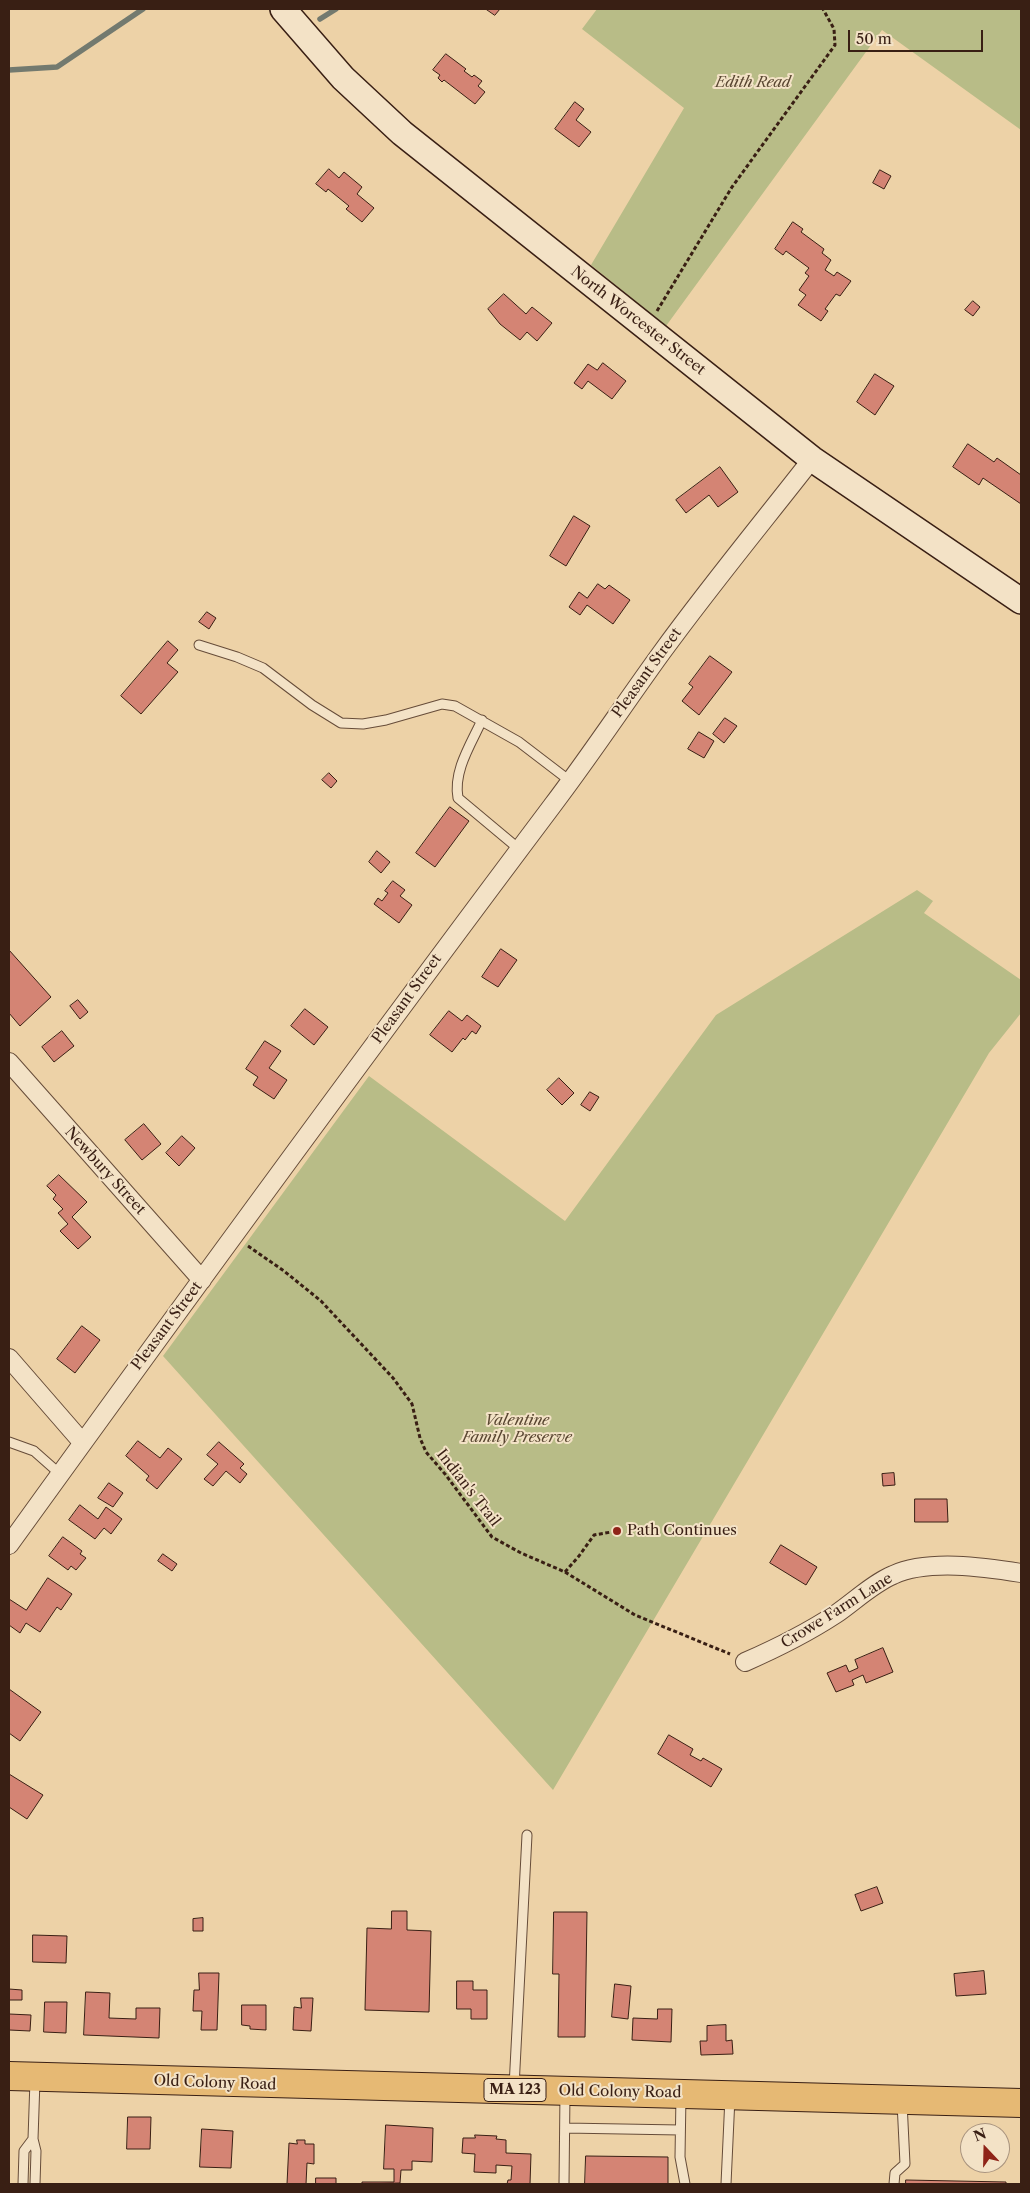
<!DOCTYPE html>
<style>
body{margin:0}
#map{position:relative;width:1030px;height:2193px;overflow:hidden;background:#edd2a7;font-family:"Libre Caslon Text",serif}
canvas{display:block}
.frame{position:absolute;inset:0;border:10px solid #391f14;pointer-events:none}
.north{position:absolute;left:960px;top:2123px;width:50px;height:50px;box-sizing:border-box;background:#f3e2c6;border:1px solid #a9947f;border-radius:50%;rotate:339deg;font-size:14px;font-weight:700;line-height:20px;text-align:center;color:#391f14}
.north::after{content:'';display:block;margin:auto;width:18px;height:22px;background:#8f2418;clip-path:polygon(50% 0,100% 100%,50% 72%,0 100%)}
.scale{position:absolute;left:848px;top:30px;width:135px;height:22px;box-sizing:border-box;border:2px solid #391f14;border-top:0;padding-left:6px;font-size:15px;line-height:18px;white-space:nowrap;color:#391f14;-webkit-text-stroke:4px #f3e2c6;paint-order:stroke}
</style>
<div id="map">
<canvas width="1030" height="2193"></canvas>
<div class="frame"></div>
<div class="north">N</div>
<div class="scale">50 m</div>
</div>
<script>
const ctx = document.querySelector('canvas').getContext('2d');
ctx.lineJoin = 'round';
function paint(path, color) { ctx.fillStyle = color; ctx.fill(path, 'evenodd'); }
function strokePath(path, color, width, dash) { ctx.strokeStyle = color; ctx.lineWidth = width; ctx.lineCap = dash ? 'butt' : 'round'; ctx.setLineDash(dash || []); ctx.stroke(path); }
function drawText(font, color, halo, rows, align = 'center') {
  ctx.font = font + ' "Libre Caslon Text",serif'; ctx.lineWidth = 4; ctx.setLineDash([]); ctx.textBaseline = 'middle'; ctx.strokeStyle = halo; ctx.fillStyle = color; for (const [text, x, y, turn = 0] of rows) {
    ctx.save(); ctx.translate(x, y); ctx.rotate((+turn || 0) * Math.PI / 180); ctx.textAlign = isNaN(turn) ? turn : align; if (halo) ctx.strokeText(text, 0, 0); ctx.fillText(text, 0, 0); ctx.restore();
  }
}
const green = new Path2D(`
 M597,9H1021V130L882,30L666,326L591,265L684,108L582,29Z
 M917,890L933,901L924,913L1021,980V1013L989,1053L553,1790L163,1356L369,1076L565,1221L716,1015Z`);
const stream = new Path2D(`
 M320,19L336,9
 M9,70L57,67L143,9`);
const building = new Path2D(`
 M486,9H500L495,15Z
 M446,54L466,69L464,71L472,77L474,75L482,81L478,86L485,92L475,104L444,80L442,82L438,78L440,75L433,70Z
 M575,102L584,109L576,120L591,132L579,147L555,129Z
 M329,169L339,178L344,172L362,187L357,194L374,208L362,222L346,209L349,206L328,189L326,192L316,184Z
 M880,170L891,176L884,189L873,183Z
 M793,222L803,229L801,232L824,249L822,253L831,260L825,270L834,276L837,272L851,281L840,296L836,294L825,309L828,311L821,321L798,305L806,295L799,290L809,276L805,273L809,268L786,251L783,255L775,249Z
 M504,294L526,314L532,307L552,323L537,341L527,332L520,340L500,324L488,309Z
 M973,301L980,307L973,316L965,310Z
 M603,363L626,381L612,399L588,381L582,389L574,383L588,364L597,370Z
 M875,374L894,386L875,415L857,402Z
 M968,444L994,462L997,458L1021,475V504L983,478L979,485L953,467Z
 M720,467L738,492L718,507L709,495L686,513L676,500Z
 M574,516L590,526L566,566L550,556Z
 M598,584L605,589L609,585L630,600L613,624L587,605L580,615L569,607L579,592L587,598Z
 M207,612L216,618L209,629L199,622Z
 M168,641L178,650L167,663L178,672L141,714L121,696Z
 M710,656L732,672L699,715L682,701L693,687L689,684Z
 M725,718L737,726L724,743L713,734Z
 M699,732L714,741L704,758L688,749Z
 M329,773L337,781L331,788L322,780Z
 M450,807L469,821L435,867L416,853Z
 M377,851L390,862L381,873L369,862Z
 M393,881L405,890L400,896L412,905L399,923L374,904L378,898L382,901L388,893L385,891Z
 M501,949L517,960L498,987L482,977Z
 M9,950L51,997L20,1026L9,1013Z
 M78,1000L88,1012L80,1019L70,1006Z
 M305,1009L328,1027L314,1045L291,1026Z
 M449,1011L462,1021L467,1015L481,1026L476,1034L472,1031L465,1040L463,1038L452,1052L430,1035Z
 M62,1031L74,1046L54,1062L42,1047Z
 M265,1041L281,1051L269,1068L287,1080L274,1099L253,1085L258,1077L246,1069Z
 M559,1078L574,1093L562,1105L547,1090Z
 M590,1092L599,1097L590,1111L581,1105Z
 M144,1124L161,1144L142,1160L125,1140Z
 M182,1136L195,1148L179,1166L166,1153Z
 M59,1175L87,1202L72,1217L91,1237L78,1249L60,1231L68,1224L58,1213L63,1209L53,1199L56,1195L47,1186Z
 M82,1326L100,1340L75,1373L57,1359Z
 M138,1441L160,1458L168,1448L182,1459L157,1489L146,1480L149,1476L126,1456Z
 M219,1442L244,1464L240,1468L247,1474L240,1483L226,1471L213,1486L204,1479L218,1464L207,1455Z
 M894,1473L895,1485L883,1486L882,1474Z
 M109,1483L123,1493L113,1507L98,1498Z
 M915,1499H947L948,1522H915Z
 M80,1505L98,1519L106,1507L122,1519L111,1534L104,1528L95,1539L69,1520Z
 M63,1537L82,1551L80,1554L86,1558L76,1570L71,1566L68,1570L49,1556Z
 M781,1545L817,1567L806,1585L770,1563Z
 M163,1554L177,1564L172,1571L158,1561Z
 M48,1578L72,1594L61,1610L57,1607L40,1632L26,1623L20,1633L9,1625V1599L26,1610Z
 M883,1648L893,1672L866,1683L863,1675L852,1680L854,1685L836,1692L827,1673L846,1665L849,1672L858,1668L855,1660Z
 M9,1689L41,1712L20,1741L9,1733Z
 M669,1735L693,1749L690,1755L701,1761L703,1758L722,1769L711,1787L658,1754Z
 M9,1774L43,1795L27,1819L9,1807Z
 M877,1887L883,1903L861,1911L855,1895Z
 M392,1911H407V1930L431,1931L429,2012L365,2010L367,1928L391,1929Z
 M554,1912H587L585,2037H558L559,1974H553Z
 M203,1918V1931H193V1919Z
 M33,1935L67,1936L66,1963L33,1962Z
 M984,1971L986,1994L956,1996L954,1974Z
 M199,1973H219L217,2030H201L202,2011H193L194,1990H199Z
 M457,1981H473V1990H487V2019H471V2009H457Z
 M615,1984L631,1986L628,2019L612,2017Z
 M9,1989L22,1990V2000H9Z
 M86,1992L110,1993L109,2018L136,2019V2008H160L159,2038L84,2035Z
 M301,1998H313L311,2031L293,2030L294,2007L301,2008Z
 M45,2002H67L66,2033L44,2032Z
 M242,2005H266V2030L250,2029V2026L242,2025Z
 M658,2009H672L671,2042L632,2040L633,2018L657,2019Z
 M9,2014L31,2015L30,2031L9,2030Z
 M726,2025V2041L732,2040L733,2054L701,2055L700,2041H707V2026Z
 M128,2117H151L150,2149H127Z
 M386,2125L433,2128L432,2162L412,2161V2170H401L400,2183L362,2184V2182H394V2169H384Z
 M202,2129L233,2131L231,2168L200,2167Z
 M475,2135L497,2136L496,2139L506,2140V2153L531,2154L530,2184H507L508,2180H511L512,2166L496,2165V2173L474,2172L475,2154L462,2153L463,2138H475Z
 M297,2140H305V2144H314V2164L307,2163L306,2184H287L289,2143L297,2144Z
 M586,2156L668,2157V2184H585Z
 M316,2178H336V2184H316Z
 M906,2180L1006,2182V2184H906Z`);
const path = new Path2D(`
 M657,311L732,187L835,45L834,29L823,9
 M248,1246L284,1271L321,1301L393,1378L412,1404L420,1438L426,1452L445,1474L492,1537L521,1553L565,1572L635,1615L730,1654
 M565,1572L579,1556L594,1535L617,1531`);
const lane = new Path2D(`
 M199,645L237,657L263,668L312,705L341,723L363,724L386,720L442,704L455,706L519,742L570,781
 M482,720C471,744 453,771 458,798L519,849
 M9,1442L34,1451L60,1474
 M35,2080L33,2139L36,2151L35,2184
 M514,2087L527,1835
 M681,2095L680,2157L685,2184
 M565,2128L680,2130
 M23,2184L24,2151L33,2139
 M564,2184L565,2093
 M726,2184L730,2097
 M894,2184L895,2173L905,2164L902,2102`);
const street = new Path2D(`
 M9,1062L202,1280
 M9,1358L82,1442
 M9,1545C188,1297 368,1051 552,806C590,756 625,703 662,652C710,586 762,523 812,459
 M745,1662C777,1648 807,1633 836,1614C855,1601 872,1584 893,1575C928,1559 984,1567 1021,1573`);
const secondary = new Path2D(`
 M283,9L343,78L402,133L812,459L1021,601`);
const highway = new Path2D(`
 M9,2076C346,2087 684,2092 1021,2103`);
const markers = [
 [617,1531,5,"#8f2418"]
];
const shields = [
 [515,2090,62]
];
const shieldNames = [
 ["MA 123",515,2090]
];
const parkNames = [
 ["Edith Read",753,83],
 ["Valentine",517,1421],
 ["Family Preserve",517,1438]
];
const streetNames = [
 ["North Worcester Street",638,321,38],
 ["Pleasant Street",647,673,-54],
 ["Pleasant Street",407,999,-54],
 ["Newbury Street",105,1171,48],
 ["Pleasant Street",167,1326,-53],
 ["Indian's Trail",468,1488,52],
 ["Crowe Farm Lane",837,1611,-32],
 ["Old Colony Road",215,2083,2],
 ["Old Colony Road",620,2092,1]
];
const poiNames = [
 ["Path Continues",627,1531]
];
paint(green, '#b8bc87');
strokePath(stream, '#737a6f', 5.5);
paint(building, '#d48474');
strokePath(building, '#391f14', 1);
strokePath(lane, '#664c39', 11);
strokePath(street, '#664c39', 20);
strokePath(secondary, '#391f14', 28);
strokePath(highway, '#391f14', 30);
strokePath(path, '#391f14', 3, [4, 2.5]);
strokePath(lane, '#f3e2c6', 9);
strokePath(street, '#f3e2c6', 18);
strokePath(secondary, '#f3e2c6', 25);
strokePath(highway, '#e6b974', 28);
for (const [x, y, r, color] of markers) { const dot = new Path2D(); dot.arc(x, y, r, 0, 2 * Math.PI); ctx.fillStyle = color; ctx.fill(dot); strokePath(dot, '#f3e2c6', 2); }
for (const [x, y, w] of shields) { const box = new Path2D(); box.roundRect(x - w / 2, y - 11.5, w, 23, 4); ctx.fillStyle = '#f3e2c6'; ctx.fill(box); strokePath(box, '#391f14', 1); }
drawText('bold 14px', '#391f14', null, shieldNames);
drawText('italic 15px', '#594631', '#f3e2c6', parkNames);
drawText('15px', '#391f14', '#f3e2c6', streetNames);
drawText('15px', '#391f14', '#f3e2c6', poiNames, 'left');
</script>
